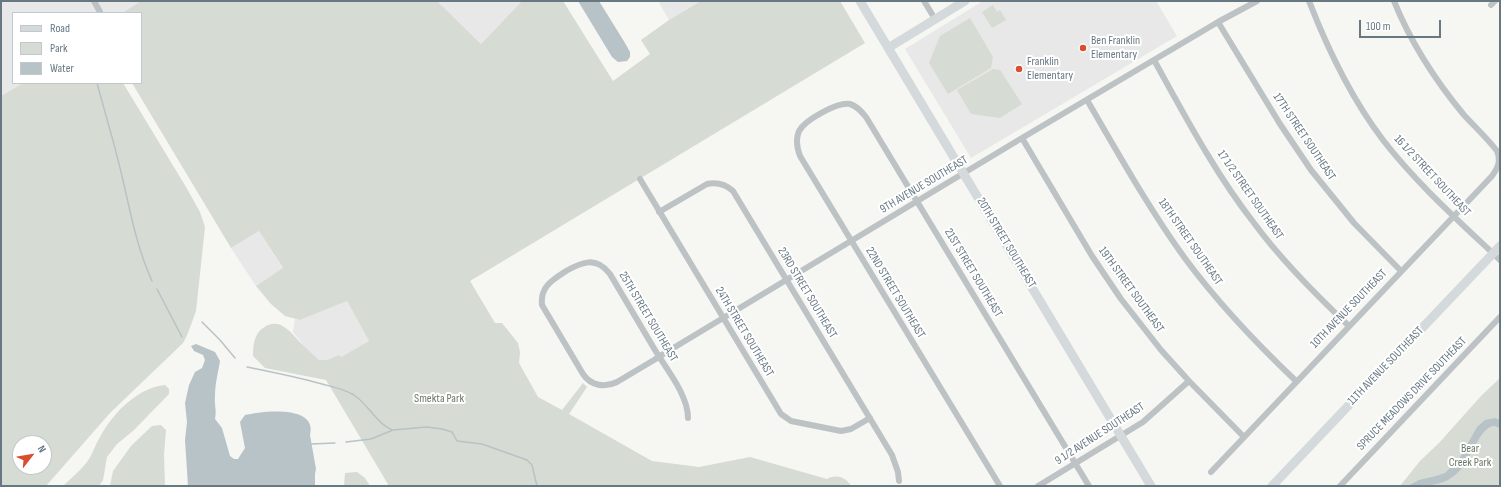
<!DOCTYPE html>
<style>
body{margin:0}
#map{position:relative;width:1501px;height:487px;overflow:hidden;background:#f6f6f3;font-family:"Sofia Sans Condensed",sans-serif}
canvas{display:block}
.frame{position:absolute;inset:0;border:2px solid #677883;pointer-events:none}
.legend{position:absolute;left:12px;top:12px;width:130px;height:72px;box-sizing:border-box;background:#fff;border:1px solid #c2c9cd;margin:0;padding:5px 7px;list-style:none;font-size:12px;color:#677883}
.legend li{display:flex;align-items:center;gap:8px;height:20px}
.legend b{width:20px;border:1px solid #c2c9cd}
.north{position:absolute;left:12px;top:435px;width:40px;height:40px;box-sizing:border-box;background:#fff;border:1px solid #c2c9cd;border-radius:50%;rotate:59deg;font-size:11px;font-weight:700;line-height:16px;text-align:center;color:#677883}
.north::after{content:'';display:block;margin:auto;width:14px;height:18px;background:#da4e30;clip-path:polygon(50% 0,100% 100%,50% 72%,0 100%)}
.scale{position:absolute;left:1359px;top:20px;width:82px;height:18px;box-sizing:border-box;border:2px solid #677883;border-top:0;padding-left:5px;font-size:12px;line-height:14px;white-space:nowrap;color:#677883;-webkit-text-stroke:3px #fff;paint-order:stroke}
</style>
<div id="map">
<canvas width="1501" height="487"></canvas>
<div class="frame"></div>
<ul class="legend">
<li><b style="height:5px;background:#d4d9dc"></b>Road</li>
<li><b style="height:11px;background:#d6dbd3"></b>Park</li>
<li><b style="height:11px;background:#b7c3c7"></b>Water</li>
</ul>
<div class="north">N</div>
<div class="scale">100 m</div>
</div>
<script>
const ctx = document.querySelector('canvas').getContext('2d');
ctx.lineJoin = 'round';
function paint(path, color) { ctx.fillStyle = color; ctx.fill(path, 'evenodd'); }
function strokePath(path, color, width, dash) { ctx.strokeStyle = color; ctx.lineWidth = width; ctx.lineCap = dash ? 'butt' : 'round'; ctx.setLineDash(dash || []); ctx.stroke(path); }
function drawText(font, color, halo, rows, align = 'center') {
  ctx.font = font + ' "Sofia Sans Condensed",sans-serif'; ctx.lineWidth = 4; ctx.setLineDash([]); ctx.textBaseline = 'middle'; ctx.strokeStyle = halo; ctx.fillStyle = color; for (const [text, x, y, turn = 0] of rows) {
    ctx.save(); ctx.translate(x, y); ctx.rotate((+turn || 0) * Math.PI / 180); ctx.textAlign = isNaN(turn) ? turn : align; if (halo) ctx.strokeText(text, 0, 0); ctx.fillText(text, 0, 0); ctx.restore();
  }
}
const built = new Path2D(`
 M1,1H141L122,13H13V83H23L1,96Z
 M437,1H522L481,44Z
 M658,1H701L669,20Z
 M983,1H1156L1177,36L971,158L905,49Z
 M259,231L283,269L256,286L231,248Z
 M347,301L369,341L341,357L338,356L327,360H319L304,346L293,332L295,319L300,320Z`);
const green = new Path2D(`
 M141,1H437L481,44L522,1H563L613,81L650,54L641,40L669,20L701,1H840L865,43L470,281L495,323H502L518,343L520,352L519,363L538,397L562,410L583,383L587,387L569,414L652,461L699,467L750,457L827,479C836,474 846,477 851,486H389L326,380L265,368L253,356C253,346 254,334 263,328C281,315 292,335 303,345C308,350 314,355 319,360H327L339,355L341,357L369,341L347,301L300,320L285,316L271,304L256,286L283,268L259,231L231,248L132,83H141V13H122Z
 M993,5L997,12L1000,10L1006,20L992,28L982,12Z
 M970,18L993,57L991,68L948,94L929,63L940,36Z
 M993,69L1000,70L1022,104L1000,118L971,114L957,90Z
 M23,83H123L186,187L200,212L205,227L196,311L188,333L183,343L110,413L46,486H1V96ZM20,443H44V467H20Z
 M1500,378V486H1400L1420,461L1439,443L1481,396Z
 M165,385L169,389V394L134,430L117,444L107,457L103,480L99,486H63C71,478 80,471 87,462C93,454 95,445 100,437C113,413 137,388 165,385Z
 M161,425L166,430L164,455L165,486H110L113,471L131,446L152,426Z
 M357,472L365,478L370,486H344L345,473Z`);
const water = new Path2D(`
 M578,1H599L625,43L630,52V57L627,61L618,62L612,57Z
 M196,344L215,352L220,361C218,373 215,384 215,396C214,404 217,411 215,419L222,428L230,456L234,459H238L245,448L240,422L245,415C261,411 318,404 310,435L316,469L315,474V486H188L185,440L187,422L185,403L189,385L195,372L202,368L205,360L203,355L194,351L191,346Z
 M1495,418L1500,420V428C1498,428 1496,426 1494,426C1482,426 1472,454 1466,462C1462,469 1455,476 1448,480C1436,486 1422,486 1408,486L1419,480L1436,476L1445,473L1459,459L1477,427L1485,420Z`);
const stream = new Path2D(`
 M97,83C105,113 114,142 121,172C130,209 136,246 152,281
 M157,289L182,337
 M202,322L220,340L235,358
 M247,367C272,372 297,377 322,384C333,387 344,389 354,395C369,405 375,422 392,430
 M346,442L371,439L393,430L427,427L442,429L452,432L457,441L482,444L527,460L532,465L537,486
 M311,444L335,443`);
const street = new Path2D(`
 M94,1L100,12
 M924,1L935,19
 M1309,1C1328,50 1351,98 1383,140C1417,184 1460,222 1500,260
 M1491,5L1495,1
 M1218,22L1280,124L1311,170L1354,223L1401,271
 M1154,60C1185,116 1215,173 1254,223C1282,261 1315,294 1349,326
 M1087,100C1118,153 1148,207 1184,257C1217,302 1256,343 1296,381
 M1022,138L1092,256L1121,299L1161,350L1189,381L1244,437
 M640,179L781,414L791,421L841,431L851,429L870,418
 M659,212L707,184C717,182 725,184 733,191L892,455L898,472L899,481
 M688,418C688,395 667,370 655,350L610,274C596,256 582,262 566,271C552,280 540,287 542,305L583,374C591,386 605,388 617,382L654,360L665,353L1022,138L1218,22L1257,1
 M1211,472L1492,176C1498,168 1501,161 1497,151C1487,138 1475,127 1464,115C1435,80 1411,43 1394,1
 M1000,486L800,156C797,148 795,140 799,131C805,120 837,102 850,104C857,106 862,112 866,117L1089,486
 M1038,486L1143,422L1189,381
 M1340,486L1500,317`);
const secondary = new Path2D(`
 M860,1L1151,486
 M888,48L965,1
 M1272,486L1500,246`);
const markers = [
 [1083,48,4,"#da4e30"],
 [1019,69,4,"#da4e30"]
];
const poiNames = [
 ["Ben Franklin",1091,41],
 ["Elementary",1091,55],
 ["Franklin",1027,62],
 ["Elementary",1027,76]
];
const streetNames = [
 ["17TH STREET SOUTHEAST",1304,137,56],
 ["16 1/2 STREET SOUTHEAST",1432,176,47],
 ["9TH AVENUE SOUTHEAST",924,185,-31],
 ["17 1/2 STREET SOUTHEAST",1250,195,55],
 ["18TH STREET SOUTHEAST",1190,242,55],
 ["20TH STREET SOUTHEAST",1006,243,59],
 ["21ST STREET SOUTHEAST",973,273,59],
 ["19TH STREET SOUTHEAST",1131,290,54],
 ["23RD STREET SOUTHEAST",807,293,59],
 ["22ND STREET SOUTHEAST",895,293,59],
 ["10TH AVENUE SOUTHEAST",1349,309,-46],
 ["25TH STREET SOUTHEAST",648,317,59],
 ["24TH STREET SOUTHEAST",744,332,59],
 ["11TH AVENUE SOUTHEAST",1386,366,-46],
 ["SPRUCE MEADOWS DRIVE SOUTHEAST",1412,394,-46],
 ["9 1/2 AVENUE SOUTHEAST",1100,434,-33]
];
const parkNames = [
 ["Smekta Park",439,399],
 ["Bear",1470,449],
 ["Creek Park",1470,463]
];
paint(built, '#e7e8e7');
paint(green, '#d6dbd3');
paint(water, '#b7c3c7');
strokePath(stream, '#b7c3c7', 1.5);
strokePath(street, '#bdc2c5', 6);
strokePath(secondary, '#d4d9dc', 9);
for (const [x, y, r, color] of markers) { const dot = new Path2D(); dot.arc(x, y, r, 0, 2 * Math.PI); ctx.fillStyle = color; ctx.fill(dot); strokePath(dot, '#fff', 1.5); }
drawText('12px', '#677883', '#fff', poiNames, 'left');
drawText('12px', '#677883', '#fff', streetNames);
drawText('12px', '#6b7a66', '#fff', parkNames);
</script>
